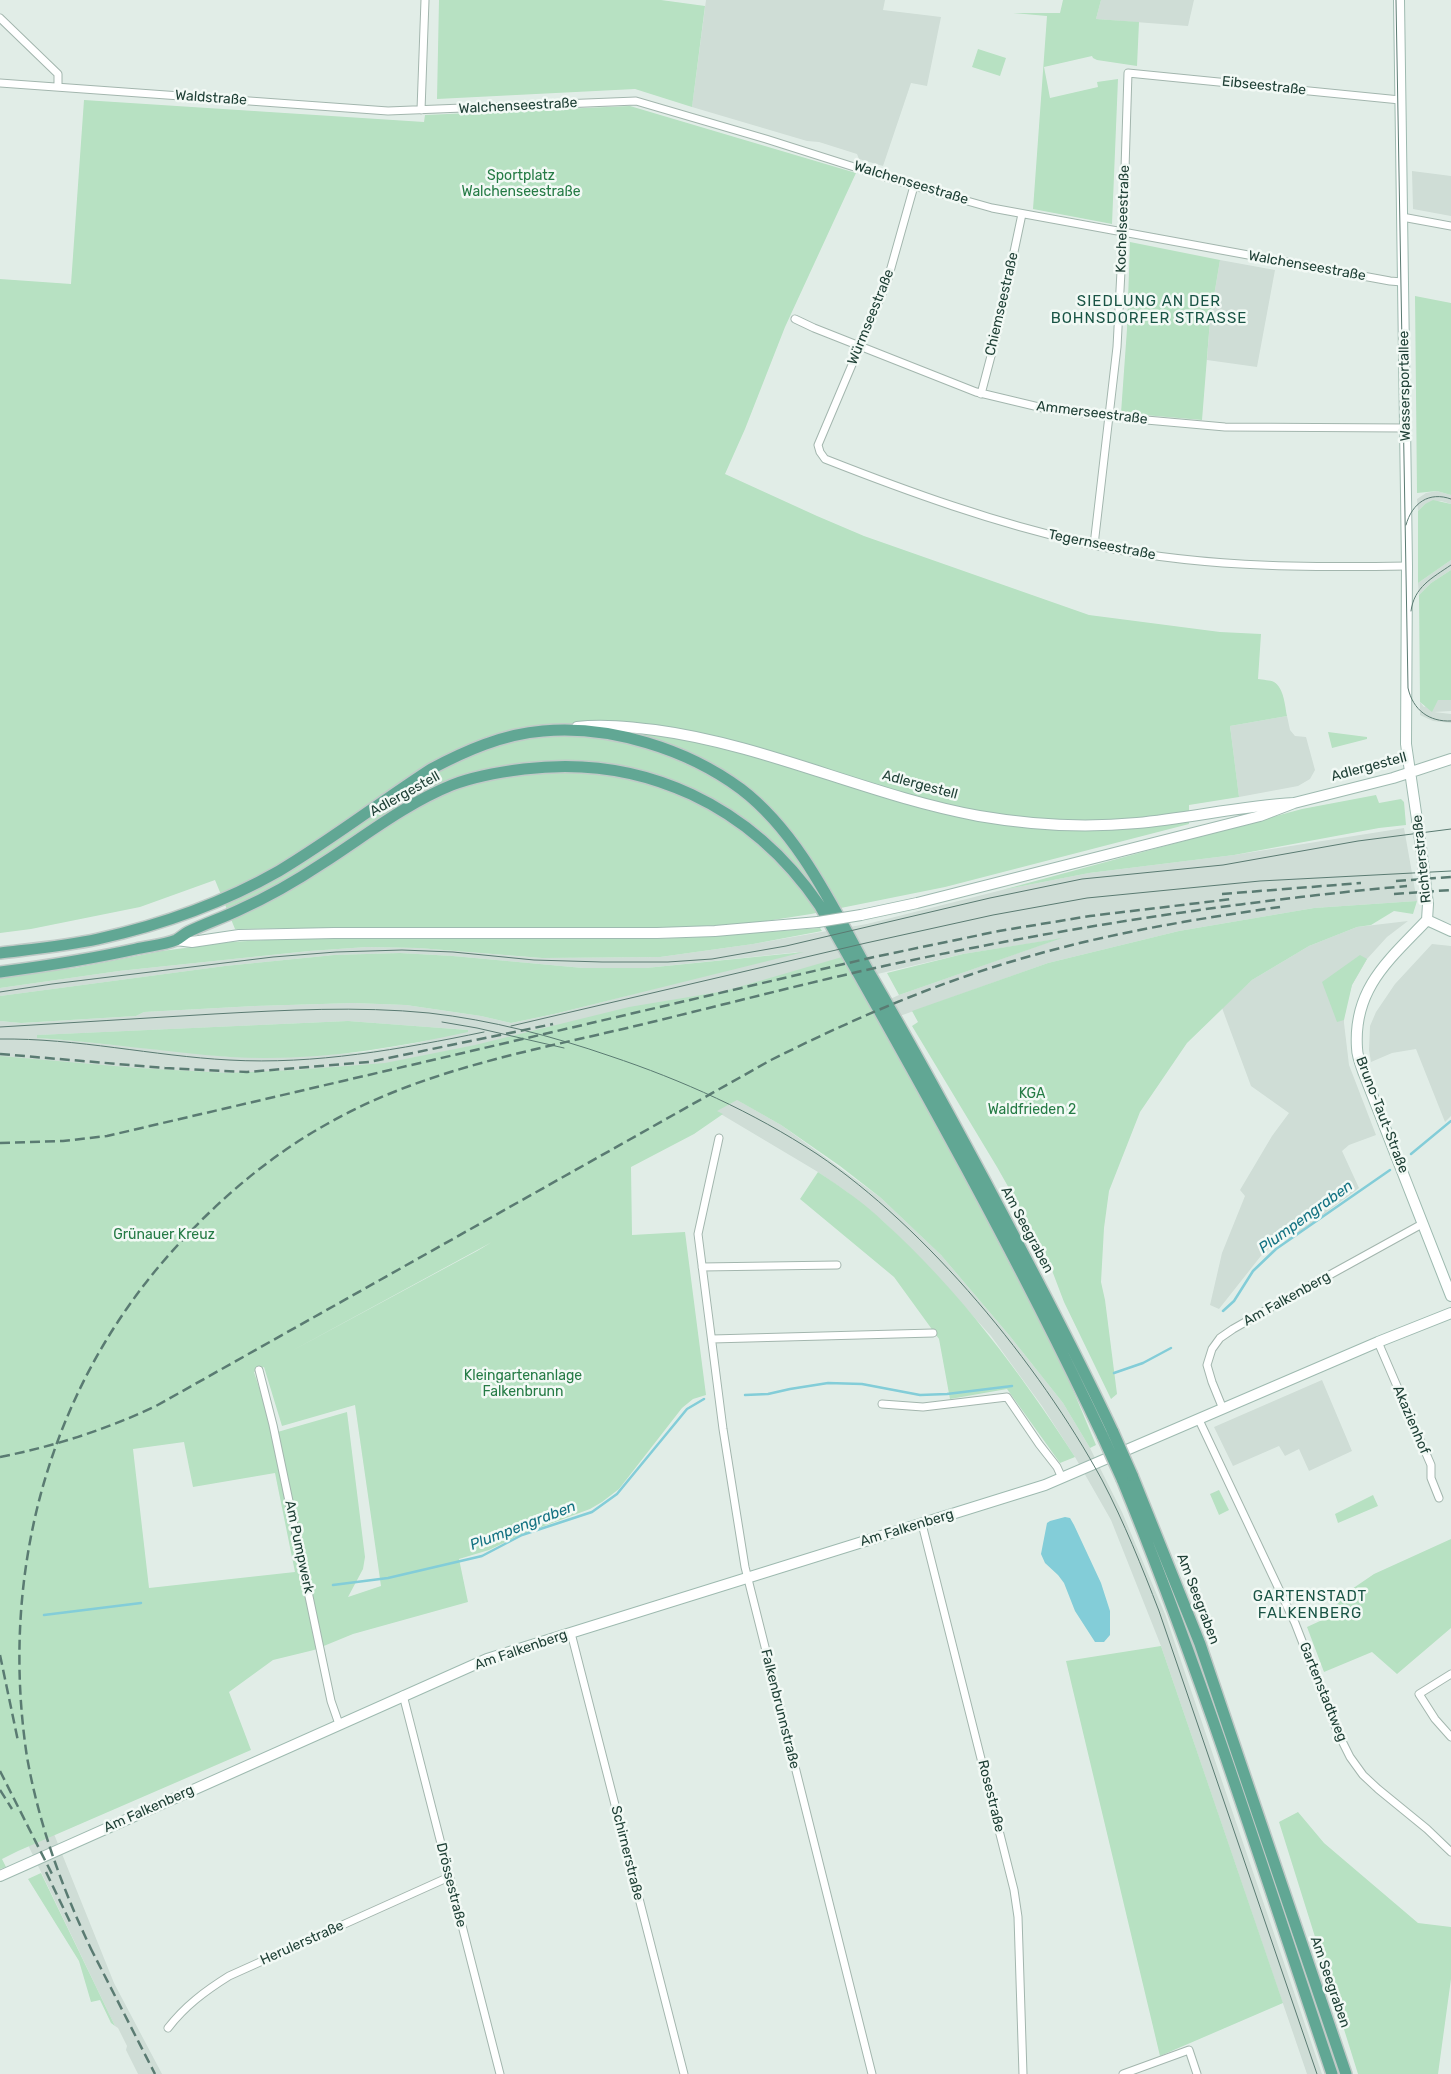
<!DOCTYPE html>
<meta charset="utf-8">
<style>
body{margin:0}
canvas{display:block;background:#e1ede7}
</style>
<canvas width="1451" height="2074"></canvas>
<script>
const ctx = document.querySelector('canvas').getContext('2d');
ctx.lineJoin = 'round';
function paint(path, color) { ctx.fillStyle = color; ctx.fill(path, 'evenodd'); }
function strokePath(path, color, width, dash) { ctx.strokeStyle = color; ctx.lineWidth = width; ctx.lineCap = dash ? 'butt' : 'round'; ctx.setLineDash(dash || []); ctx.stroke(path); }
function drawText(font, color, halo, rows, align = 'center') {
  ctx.font = font + ' Rubik,sans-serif'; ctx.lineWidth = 5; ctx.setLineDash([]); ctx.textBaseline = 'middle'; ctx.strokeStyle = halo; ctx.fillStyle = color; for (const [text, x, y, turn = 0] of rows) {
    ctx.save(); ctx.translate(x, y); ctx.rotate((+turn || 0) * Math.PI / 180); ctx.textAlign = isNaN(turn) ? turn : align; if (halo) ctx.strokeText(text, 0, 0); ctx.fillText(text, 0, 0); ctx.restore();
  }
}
const built = new Path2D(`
 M706,0H885L883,10L941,17L927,86L911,83L883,166L859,159L857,154L819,142L807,141L692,107Z
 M1101,0H1194L1188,26L1096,19Z
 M1412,171L1451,176V216L1413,209Z
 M1220,260L1275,270L1257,367L1207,360L1210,320Z
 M1437,491L1451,495V504L1441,501L1425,504L1418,511L1417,499L1426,493Z
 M1451,560V570L1431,583L1419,595L1418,583Z
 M1438,700H1451V711L1434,712L1451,714V723L1433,721L1420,715V702L1424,707Z
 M1287,716L1290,730L1295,736L1306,737L1315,770L1310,779L1298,786L1239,797L1230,726Z
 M1404,828L1417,901L1314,908L1179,931L1048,963L883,1022L828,1045L732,1097L781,1125L881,1198L941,1255L1009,1335L1063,1403L1090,1448L1122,1512L1165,1614L1322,2074H1307L1161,1646L1111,1520L1075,1457L1042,1406L991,1336L930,1268L884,1222L847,1192L818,1172L709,1107L193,1399L155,1419L95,1446L55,1457L40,1508L28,1573L23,1645L26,1724L32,1759L54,1834L114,1983L162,2074H138L126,2050L127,2046L118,2028L115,2026L29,1847L0,1796V1757L40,1838L44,1837L6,1699L0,1669V1634L17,1724H19L15,1677L16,1612L26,1538L45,1460L0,1468V1451L23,1449L53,1441L80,1376L123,1304L174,1242L212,1203L264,1160L322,1124L366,1100L400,1085L439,1071L525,1050L513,1043L355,1082L120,1135L66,1144L0,1148V1139L69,1135L105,1129L355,1075L353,1068L293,1076L231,1078L116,1067L0,1059V1021L21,1023L136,1016L144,1012L255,1006L353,1003L406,1005L481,1016L511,1023L554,1014L799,952L646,968H583L453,956L400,953L334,955L225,966L0,996V988L119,971L309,951L367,947L419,948L542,958L660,957L753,944L867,924L1002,890L1089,873L1234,855ZM1058,939L899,995L846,1019L710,1088L595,1040L963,954ZM348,1021L468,1030L416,1043L364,1052L291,1057H231L78,1041L37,1038L38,1035ZM551,1050L630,1073L692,1099L314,1315L151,1405L96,1430L61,1440L87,1380L109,1340L150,1282L178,1249L216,1210L268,1167L328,1130L368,1109L401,1095L441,1080Z
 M1408,921L1387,937L1367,959L1352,985L1344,1012V1023L1349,1065L1376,1135L1349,1145L1342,1151L1359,1188L1292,1238L1277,1243L1264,1252L1219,1309L1210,1305L1222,1253L1245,1196L1240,1190L1272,1136L1289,1113L1251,1086L1222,1008L1252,980L1309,946L1357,927Z
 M1432,944L1451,946V1116L1445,1122L1416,1049L1392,1053L1371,1062L1369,1050L1370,1026L1376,1012L1395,984Z
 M1322,1380L1352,1451L1309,1471L1299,1449L1285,1456L1279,1446L1233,1466L1214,1427Z`);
const green = new Path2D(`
 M439,0H661L705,6L692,107L635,89L437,99Z
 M1063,0H1101L1096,19L1139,22L1137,66L1097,60L1093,58L1092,56L1044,67L1050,98L1098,87L1097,82L1118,79L1112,224L1033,209L1047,16L1013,13H1060Z
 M978,49L1006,58L1000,76L972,67Z
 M84,100L424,122L425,115L630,106L856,173L785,327L745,429L725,474L817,516L864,536L1089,615L1220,632L1261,634L1258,679C1263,680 1270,680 1274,682C1284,688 1285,706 1287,716L1230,726L1239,797L1189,805V824L945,887L811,914L747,924L654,928L392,927L235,929L215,880L140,907L31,929L0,933V279L71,284Z
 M1130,242L1220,260L1210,320L1202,420L1121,413L1127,329Z
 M1415,296L1451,303V495L1437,491L1417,493Z
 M1433,500L1451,504V560L1418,583V511L1425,504Z
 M1451,570V700H1438L1432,712L1420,702L1419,595L1431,583Z
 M1328,732L1367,737V739L1332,748Z
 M1376,795L1379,803L1401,799L1404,802L1406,825L1379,828L1234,855L1089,873L1002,890L1302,809Z
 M1417,901L1413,914L1394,911L1371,925L1357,927L1309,946L1252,980L1187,1043L1140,1112L1109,1191L1104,1228L1101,1282L1105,1300L1117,1394L1111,1399L1064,1302L1045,1252L997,1167L912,1026L918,1022L912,1011L1048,963L1179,931L1314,908Z
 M820,928L822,931L753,944L660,957L542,958L419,948L367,947L309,951L119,971L0,988V977L75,968L162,951L230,942L302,938L652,939L702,937Z
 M1062,938L899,995L887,973L963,954Z
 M804,952L554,1014L511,1023L481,1016L406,1005L353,1003L255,1006L144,1012L136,1016L21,1023L0,1021V996L225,966L334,955L400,953L453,956L583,968H646Z
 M1360,955L1367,959L1352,985L1344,1020L1337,1022L1322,982Z
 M842,957L879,1023L883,1022L1063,1366L1096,1445L1090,1448L1063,1403L1009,1335L941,1255L881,1198L840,1166L781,1125L737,1100L717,1111L723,1114L694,1134L631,1167L632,1235L685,1232L706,1395L693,1399L682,1408L619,1489L602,1502L590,1509L520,1535L489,1550L459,1559L468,1602L353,1634L314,1650L273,1660L229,1692L251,1750L18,1851L2,1859L6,1867L0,1869V1056L137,1068L228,1073L295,1070L385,1063L475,1045L629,1007L725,991ZM492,1242L477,1251L286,1354ZM264,1367L282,1426L355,1405L381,1586L348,1597L363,1569L365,1557L347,1412L274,1433L254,1372ZM184,1442L193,1487L275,1473L295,1572L149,1588L133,1449Z
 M348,1021L468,1030V1032C390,1049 311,1062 230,1057C165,1052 101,1042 37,1038V1035Z
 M818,1172C841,1187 864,1203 884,1222C959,1290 1020,1372 1075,1457L1060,1463L1007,1389L950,1399L939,1339L894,1277L800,1199Z
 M1219,1490L1229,1510L1219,1515L1210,1494Z
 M1373,1495L1378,1506L1338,1523L1335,1514Z
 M1451,1539V1628L1397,1674L1372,1652L1324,1672L1307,1627L1333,1615L1331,1610L1352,1589L1374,1574Z
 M1161,1646L1283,2003L1160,2056L1066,1661Z
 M1298,1812L1324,1843L1418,1923L1451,1927V1979L1438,2074H1358L1279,1822Z
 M41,1873L115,2026L111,2023L100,2000L91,2002L79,1961L28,1879Z`);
const water = new Path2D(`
 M1065,1517L1070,1518L1074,1525L1101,1583L1110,1611V1635L1104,1642H1095L1075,1611L1064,1583L1058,1575L1045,1563L1041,1554L1047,1523L1050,1521Z`);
const stream = new Path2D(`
 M1411,1154L1451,1121
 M1223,1311L1234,1301L1253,1271L1276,1249L1390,1170
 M1114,1373L1143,1363L1171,1348
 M745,1395L768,1394L790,1389L828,1383L862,1384L920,1395L947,1394L1012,1386
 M333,1585L388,1578L482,1556L522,1535L592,1512L617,1494L687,1409L704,1399
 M44,1615L141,1603`);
const street = new Path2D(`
 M0,18L58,74V87
 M0,83L388,111L636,101L766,139L914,186L992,208L1390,281L1402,282
 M421,110L425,0
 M914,186L887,282L818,445L820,452L825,459C909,492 995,523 1084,543C1190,567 1299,568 1407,566
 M1402,217L1451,226
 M795,319L814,328L976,392L1047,409L1135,419L1225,427L1406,428
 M981,394L996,337L1022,214
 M1094,545L1117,347L1123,233L1128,73L1400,100
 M719,1138L698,1234L723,1429L745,1567L872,2074
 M702,1267L837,1265
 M712,1339L933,1333
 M1378,1342L1431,1465V1478L1439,1498
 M259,1370L273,1425L331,1701L339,1724
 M882,1404L923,1407L1007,1397L1039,1444L1057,1467L1062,1478
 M1223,1409L1212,1382L1207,1365L1212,1349L1220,1338L1233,1329L1277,1304L1422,1224
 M1199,1420L1295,1623L1337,1731L1350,1757L1363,1775L1378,1789L1427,1829L1451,1852
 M922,1524L1014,1890L1018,1917L1023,2074
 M571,1633L684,2074
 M1451,1674L1419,1694L1435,1719L1451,1737
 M403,1695L500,2074
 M168,2028C185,2006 205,1991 229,1976L449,1877
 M1123,2074L1189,2050L1197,2074`);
const secondary = new Path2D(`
 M1399,0L1407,566L1406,744L1421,847L1428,904L1427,920
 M577,727C603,724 629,727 655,730C767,745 869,796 979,816C1031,825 1085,828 1137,823C1190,818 1241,806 1294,803
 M861,915L917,903L1260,816L1294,803L1393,778L1451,759
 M1427,920C1390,959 1353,988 1357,1048C1357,1056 1361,1066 1364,1074L1451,1296
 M1427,920L1451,931
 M176,940L192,942L239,935L334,933H657L715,931L818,922
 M0,1876L487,1659L1045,1485L1378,1342L1451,1313`);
const primary = new Path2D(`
 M0,953C33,949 66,946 98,939C161,925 223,903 279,871C331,840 380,802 431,769C465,751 503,734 543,731C610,725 687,749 741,789C800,834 834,910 870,974C916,1053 960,1134 1003,1215C1041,1287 1079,1359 1113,1432
 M0,972C46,966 91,959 136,949C149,946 164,945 176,940C180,938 184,934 188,932C204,924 222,918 239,910C268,897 296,881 323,863C365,836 405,804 452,785C475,776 500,772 524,769C644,754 752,806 820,906C919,1080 1017,1255 1103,1437
 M1132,1475L1200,1644L1346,2074
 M1122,1479C1202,1674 1265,1875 1332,2074`);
const tram = new Path2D(`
 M1396,0L1408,688C1413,710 1429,722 1451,721
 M1406,525C1412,503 1429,491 1451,499
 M1411,611C1414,587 1432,578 1451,565
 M0,992L52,984L273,957L336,952L402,950L453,952L534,960L602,962H668L712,959L786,946L990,898L1082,879L1223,865L1358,841L1451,829
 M442,1022L477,1028L564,1048
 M511,1026L866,943L993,915L1087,898L1260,881L1451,871
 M0,1027C71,1023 143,1018 214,1014C286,1010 358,1006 429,1013C491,1020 552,1036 610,1056C682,1080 753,1112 817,1154C927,1228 1039,1364 1102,1480C1124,1522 1142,1567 1159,1611L1317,2074
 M0,1039C77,1038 153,1056 229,1060C315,1065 401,1049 484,1032`);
const rail = new Path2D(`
 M1396,881L1451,877
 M1222,894L1361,883
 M1394,894L1451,890
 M0,1054L165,1068L247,1072L369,1062L553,1024
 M0,1143L63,1141L107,1136L874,957L999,931L1090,916L1232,899
 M0,1457C55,1446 105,1430 156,1406L771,1060C853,1019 938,982 1027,957C1110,933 1195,919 1280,907
 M0,1655L18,1741
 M0,1771L54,1878
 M0,1790L12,1809
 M46,1872L71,1924
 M90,1947L155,2074
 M93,1953C63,1891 39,1825 27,1757C0,1580 45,1401 161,1264C208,1209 264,1159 327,1124C427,1067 542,1049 652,1022C730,1003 807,983 884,966C1056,929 1231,902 1407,886`);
const secondaryBridge = new Path2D(`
 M818,922L861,915`);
const primaryBridge = new Path2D(`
 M1113,1432L1132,1475
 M1103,1437L1122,1479`);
const streetNames = [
 ["Eibseestraße",1264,86,6],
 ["Waldstraße",211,98,4],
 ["Walchenseestraße",518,106,-3],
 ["Walchenseestraße",911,183,17],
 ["Kochelseestraße",1123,219,-88],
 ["Walchenseestraße",1307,266,10],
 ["Chiemseestraße",1002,304,-77],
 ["Würmseestraße",871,317,-68],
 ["Wassersportallee",1405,386,-91],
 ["Ammerseestraße",1092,413,7],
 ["Tegernseestraße",1102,545,11],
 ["Adlergestell",1369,767,-15],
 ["Adlergestell",920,785,15],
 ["Adlergestell",405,794,-29],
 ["Richterstraße",1422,859,-96],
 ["Bruno-Taut-Straße",1382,1115,69],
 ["Am Seegraben",1027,1230,62],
 ["Am Falkenberg",1287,1299,-29],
 ["Akazienhof",1411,1420,67],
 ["Am Falkenberg",907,1528,-17],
 ["Am Pumpwerk",299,1547,78],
 ["Am Seegraben",1198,1599,69],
 ["Am Falkenberg",521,1650,-19],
 ["Gartenstadtweg",1323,1692,68],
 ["Falkenbrunnstraße",780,1709,76],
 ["Rosestraße",991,1796,76],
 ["Am Falkenberg",149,1809,-24],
 ["Schirnerstraße",627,1853,76],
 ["Drössestraße",451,1885,76],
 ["Herulerstraße",302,1943,-24],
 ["Am Seegraben",1330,1982,71]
];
const parkNames = [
 ["Sportplatz",521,176],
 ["Walchenseestraße",521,192],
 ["KGA",1032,1094],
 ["Waldfrieden 2",1032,1110],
 ["Grünauer Kreuz",164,1235],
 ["Kleingartenanlage",523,1376],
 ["Falkenbrunn",523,1392]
];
const neighbourhoodNames = [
 ["SIEDLUNG AN DER",1149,302],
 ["BOHNSDORFER STRASSE",1149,319],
 ["GARTENSTADT",1310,1597],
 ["FALKENBERG",1310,1614]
];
const waterNames = [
 ["Plumpengraben",1306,1217,-36],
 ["Plumpengraben",523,1526,-21]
];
paint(built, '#cfddd6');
paint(green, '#b7e1c2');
paint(water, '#83cdd8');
strokePath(stream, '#83cdd8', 2.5);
strokePath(street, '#a3b6ae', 9);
strokePath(secondary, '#9ebab0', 12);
strokePath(primary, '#c0cac7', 14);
strokePath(street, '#fff', 7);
strokePath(secondary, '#fff', 10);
strokePath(primary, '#61a794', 11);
strokePath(tram, '#5a7b72', 1);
strokePath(rail, '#5a7b72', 2.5, [10, 5]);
strokePath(secondaryBridge, '#9ebab0', 12, []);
strokePath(primaryBridge, '#c0cac7', 14, []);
strokePath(secondaryBridge, '#fff', 10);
strokePath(primaryBridge, '#61a794', 11);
drawText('14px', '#1f4036', '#f2f9f5', streetNames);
drawText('14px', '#257b45', '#f2f9f5', parkNames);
ctx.letterSpacing = '1px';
drawText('15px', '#195445', '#f2f9f5', neighbourhoodNames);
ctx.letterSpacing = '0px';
drawText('italic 15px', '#137282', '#f2f9f5', waterNames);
</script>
